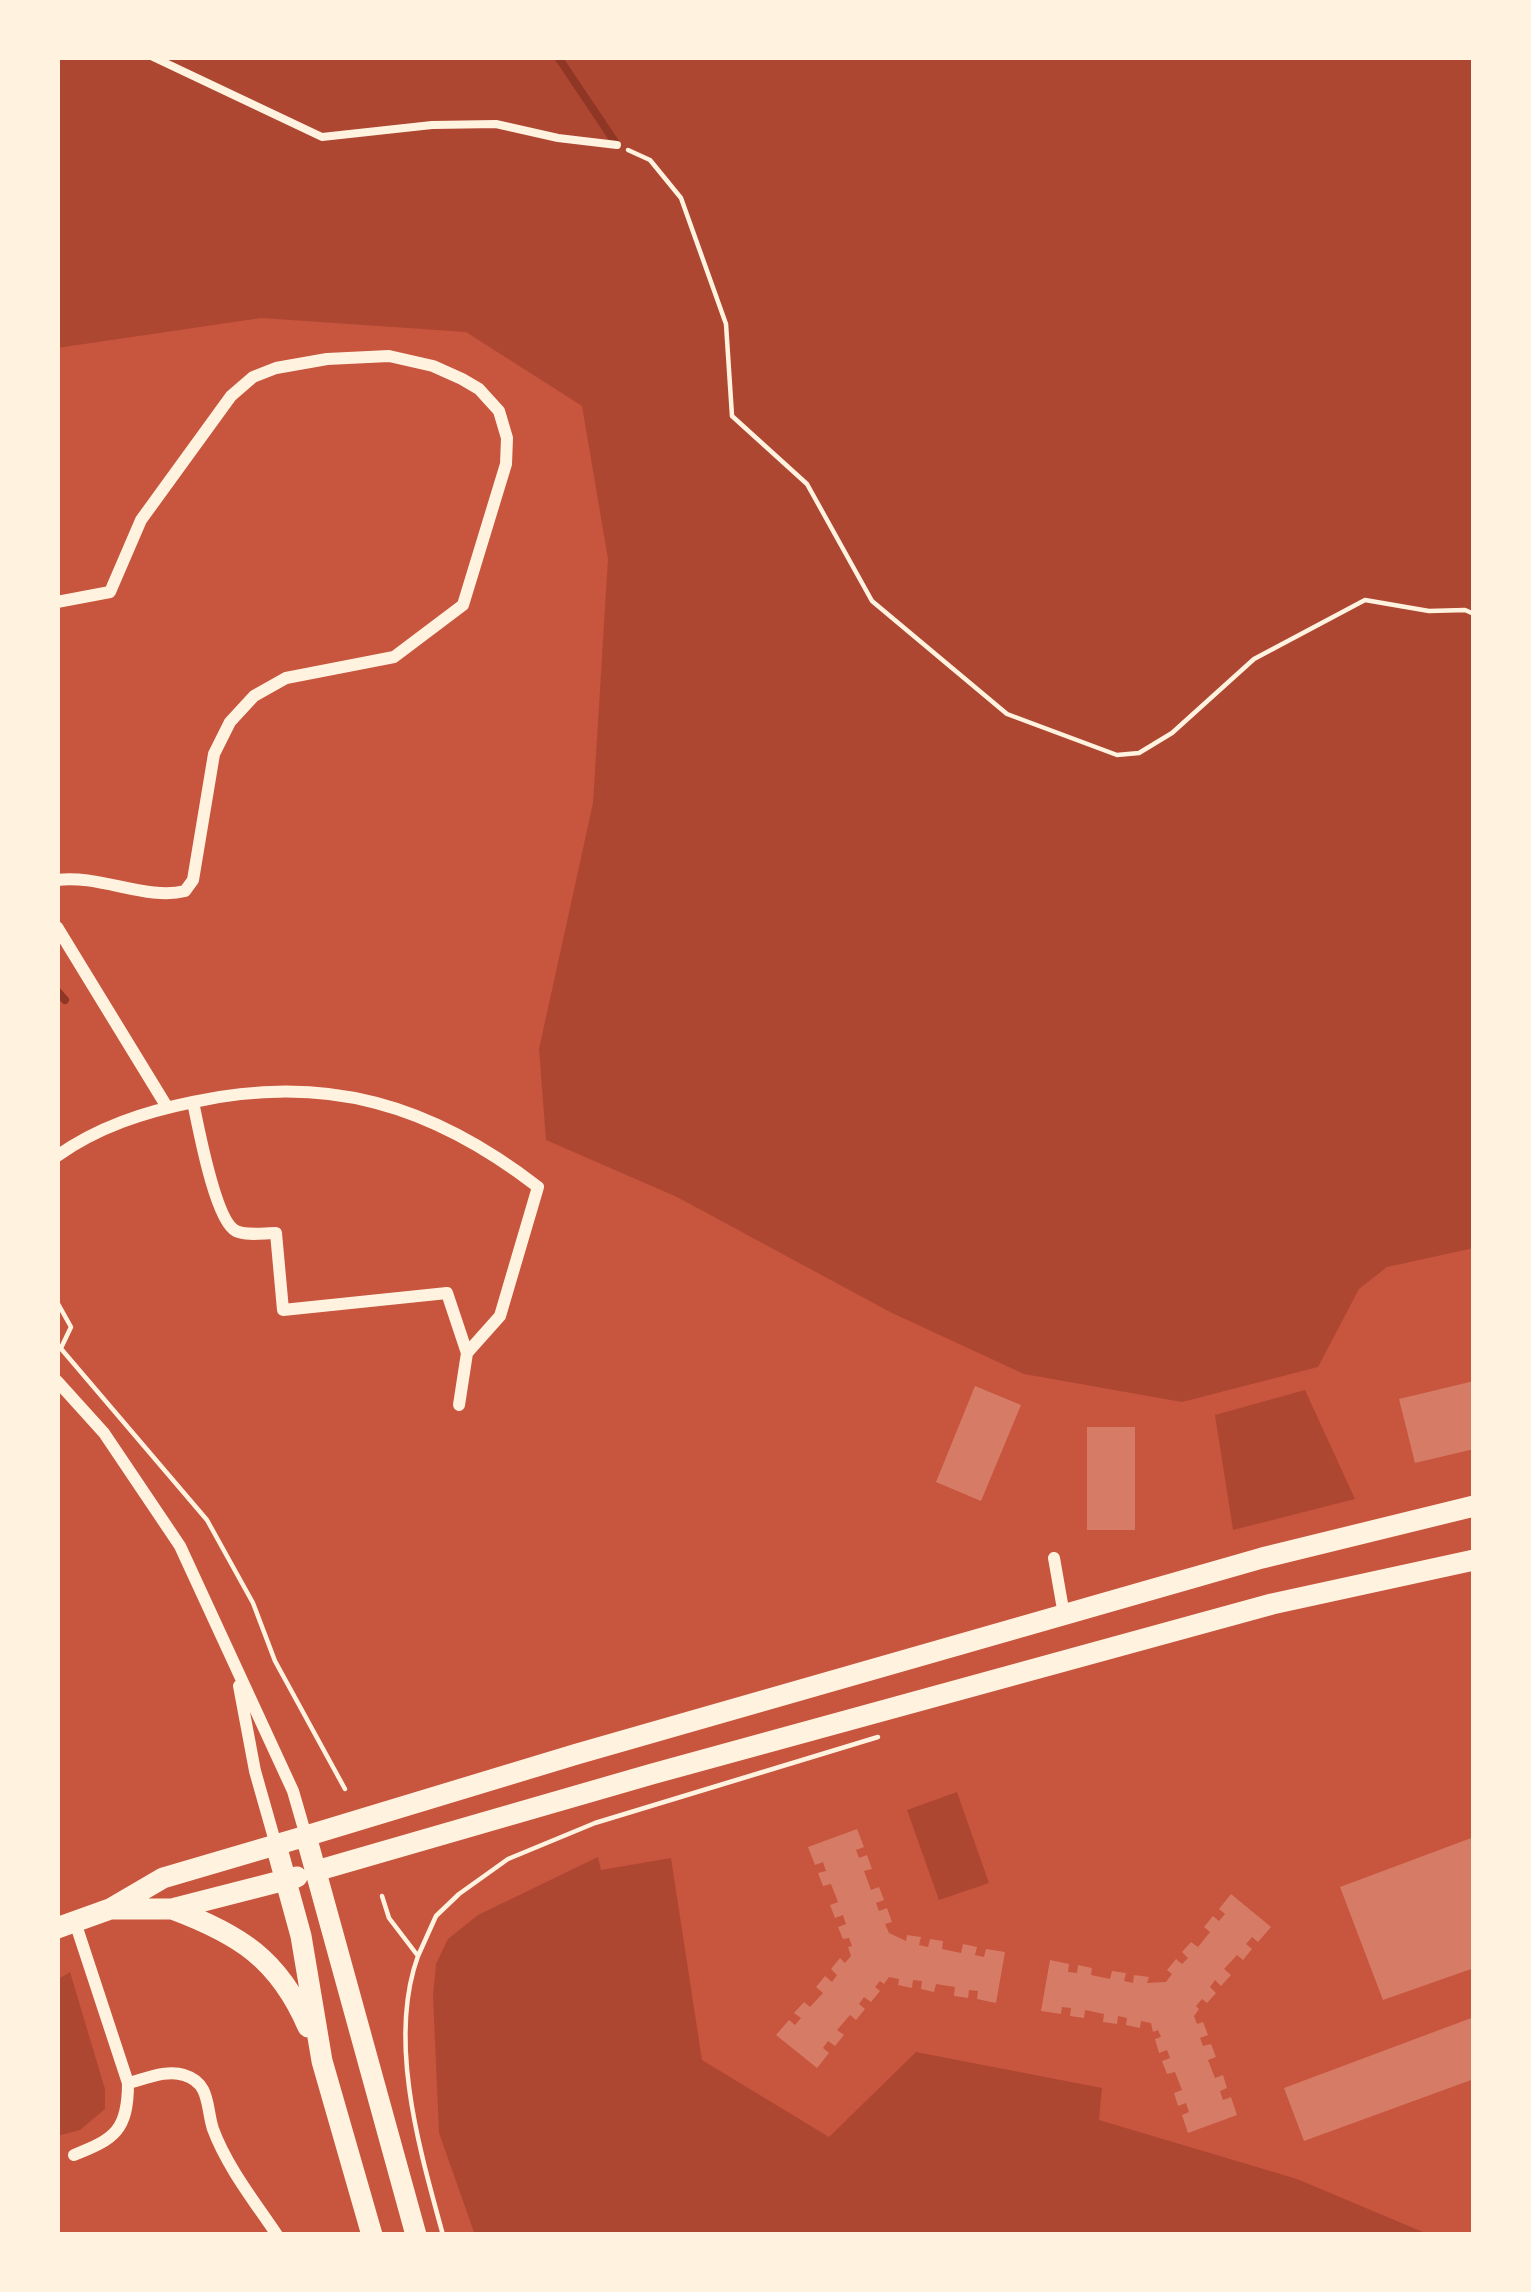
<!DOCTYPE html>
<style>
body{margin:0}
#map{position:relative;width:1531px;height:2292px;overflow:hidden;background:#c8553d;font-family:Roboto,sans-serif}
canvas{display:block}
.frame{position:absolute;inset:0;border:60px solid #fff3e0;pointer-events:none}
</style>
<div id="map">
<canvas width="1531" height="2292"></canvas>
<div class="frame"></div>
</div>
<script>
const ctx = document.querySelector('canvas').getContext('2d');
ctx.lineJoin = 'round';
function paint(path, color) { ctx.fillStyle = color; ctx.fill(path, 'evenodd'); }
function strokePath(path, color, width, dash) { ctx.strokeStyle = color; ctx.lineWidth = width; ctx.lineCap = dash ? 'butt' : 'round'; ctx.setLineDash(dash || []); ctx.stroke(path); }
const green = new Path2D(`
 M57,57H1474V1248L1387,1267L1359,1289L1318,1367L1182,1402L1024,1374L890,1312L677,1197L546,1140L539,1049L593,803L608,559L582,406L466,332L261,318L57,348Z
 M1305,1390L1355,1499L1233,1530L1215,1415Z
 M957,1792L989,1883L939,1900L907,1810Z
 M598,1857L601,1870L671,1858L702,2060L829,2137L916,2052L1102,2088L1099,2120L1297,2179L1430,2235H475L439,2133L433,1996L436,1964L448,1939L478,1915Z
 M70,1972L105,2089V2109L80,2130L57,2136V1980Z`);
const stream = new Path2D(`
 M558,57L617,145
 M57,991L65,1000`);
const building = new Path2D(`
 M1474,1381V1449L1415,1463L1399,1399Z
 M975,1386L1021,1405L981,1501L936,1482Z
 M1087,1427H1135V1530H1087Z
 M857,1829L864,1847L856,1850L859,1858L867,1855L872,1869L864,1871L871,1890L879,1887L884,1900L876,1903L879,1911L887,1908L892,1922L885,1924L889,1933L906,1941L907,1935L921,1937L919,1945L928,1947L930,1939L943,1941L942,1949L961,1953L963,1944L977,1947L975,1955L984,1957L986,1949L1005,1952L996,2003L977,1999L978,1991L969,1990L968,1998L954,1996L955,1987L936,1984L934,1992L921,1989L922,1981L913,1980L912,1988L898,1985L899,1979L889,1977L884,1984L880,1981L875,1987L880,1991L871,2002L864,1997L859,2004L865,2009L856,2020L850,2015L837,2030L844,2035L835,2046L828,2041L823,2048L829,2053L817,2068L776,2035L789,2020L795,2025L801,2018L794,2013L804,2002L810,2007L823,1993L816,1987L825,1976L832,1982L837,1975L831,1969L840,1958L845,1963L851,1956L848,1947L852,1946L849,1938L843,1939L838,1927L846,1924L843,1915L835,1918L830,1905L838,1902L831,1884L823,1886L818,1873L826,1871L823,1862L815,1865L808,1847Z
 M1474,1837V1968L1383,2000L1340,1887Z
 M1231,1894L1271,1927L1258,1942L1252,1937L1246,1944L1252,1949L1243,1960L1237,1955L1224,1969L1231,1975L1221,1986L1215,1980L1210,1987L1216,1993L1207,2003L1202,1999L1196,2006L1199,2009L1194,2016L1197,2024L1203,2022L1208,2035L1200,2038L1203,2046L1211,2044L1216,2057L1208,2060L1215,2078L1223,2075L1227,2088L1220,2091L1223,2100L1231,2097L1237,2115L1188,2133L1182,2115L1189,2112L1186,2103L1178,2106L1174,2093L1182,2090L1175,2072L1167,2074L1162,2061L1170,2058L1167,2050L1159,2053L1155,2039L1161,2037L1158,2030L1153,2032L1151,2023L1141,2021L1140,2028L1126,2025L1127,2018L1118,2016L1117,2024L1103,2022L1104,2014L1085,2010L1084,2018L1070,2016L1071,2008L1062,2007L1061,2014L1041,2011L1050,1960L1069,1964L1068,1972L1077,1973L1078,1965L1092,1968L1091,1975L1110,1979L1112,1971L1126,1973L1124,1981L1133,1983L1134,1975L1149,1977L1147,1983L1166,1982L1172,1974L1167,1970L1176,1959L1182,1964L1188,1958L1182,1952L1191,1942L1198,1947L1210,1932L1204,1927L1213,1916L1219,1921L1225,1914L1219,1909Z
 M1474,2017V2079L1304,2141L1284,2088Z`);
const path = new Path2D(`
 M628,150L650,160L681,198L726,324L732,416L807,484L872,601L1007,714L1117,755L1139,753L1172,733L1254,659L1365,600L1429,611L1465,610L1474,614
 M57,1302L71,1327L61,1348
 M57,1344L207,1520L253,1603L275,1661L345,1789
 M382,1896L389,1918L418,1956C387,2041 420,2151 443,2235
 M418,1956L436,1916L459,1894L508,1859L595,1823L878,1737`);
const service = new Path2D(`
 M153,57L322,137L432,125L496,124L558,138L617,145`);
const minor = new Path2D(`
 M57,602L110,592L141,520L231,396L253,377L276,368L327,359L389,356L433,366L462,379L479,389L499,411L507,438L506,464L463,605L394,657L286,678L254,696L230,722L214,754L193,880L185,891C148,901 98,874 57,880
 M57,927L167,1107
 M193,1102C198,1125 215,1221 236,1231C247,1236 264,1233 276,1233L283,1310L447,1293L467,1353
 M57,1156C98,1127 144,1112 193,1102C327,1073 432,1105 538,1187L500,1316L467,1353L459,1405
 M57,1381L104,1433L180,1546L293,1791L306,1836
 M1054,1558L1064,1615
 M239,1686L255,1771L276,1845
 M128,2083C145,2079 167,2069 184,2075C211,2083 206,2108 213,2129C227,2167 255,2202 277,2235
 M74,2155C115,2139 128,2130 128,2083L75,1922`);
const secondary = new Path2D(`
 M306,1836L577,1754L1262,1558L1474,1506
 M316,1871L652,1774L1272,1604L1474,1560`);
const primary = new Path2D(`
 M276,1845L301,1936L322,2061L372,2235
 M111,1909H172L297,1877
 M172,1909C239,1934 279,1959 308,2027
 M57,1928L110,1909L163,1878L306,1836L416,2235`);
paint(green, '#ae4732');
strokePath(stream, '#8f3625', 8);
paint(building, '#d67c66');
strokePath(path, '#fff3e0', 4.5);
strokePath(service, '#fff3e0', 8);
strokePath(minor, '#fff3e0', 12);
strokePath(secondary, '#fff3e0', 21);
strokePath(primary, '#fff3e0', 21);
</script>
